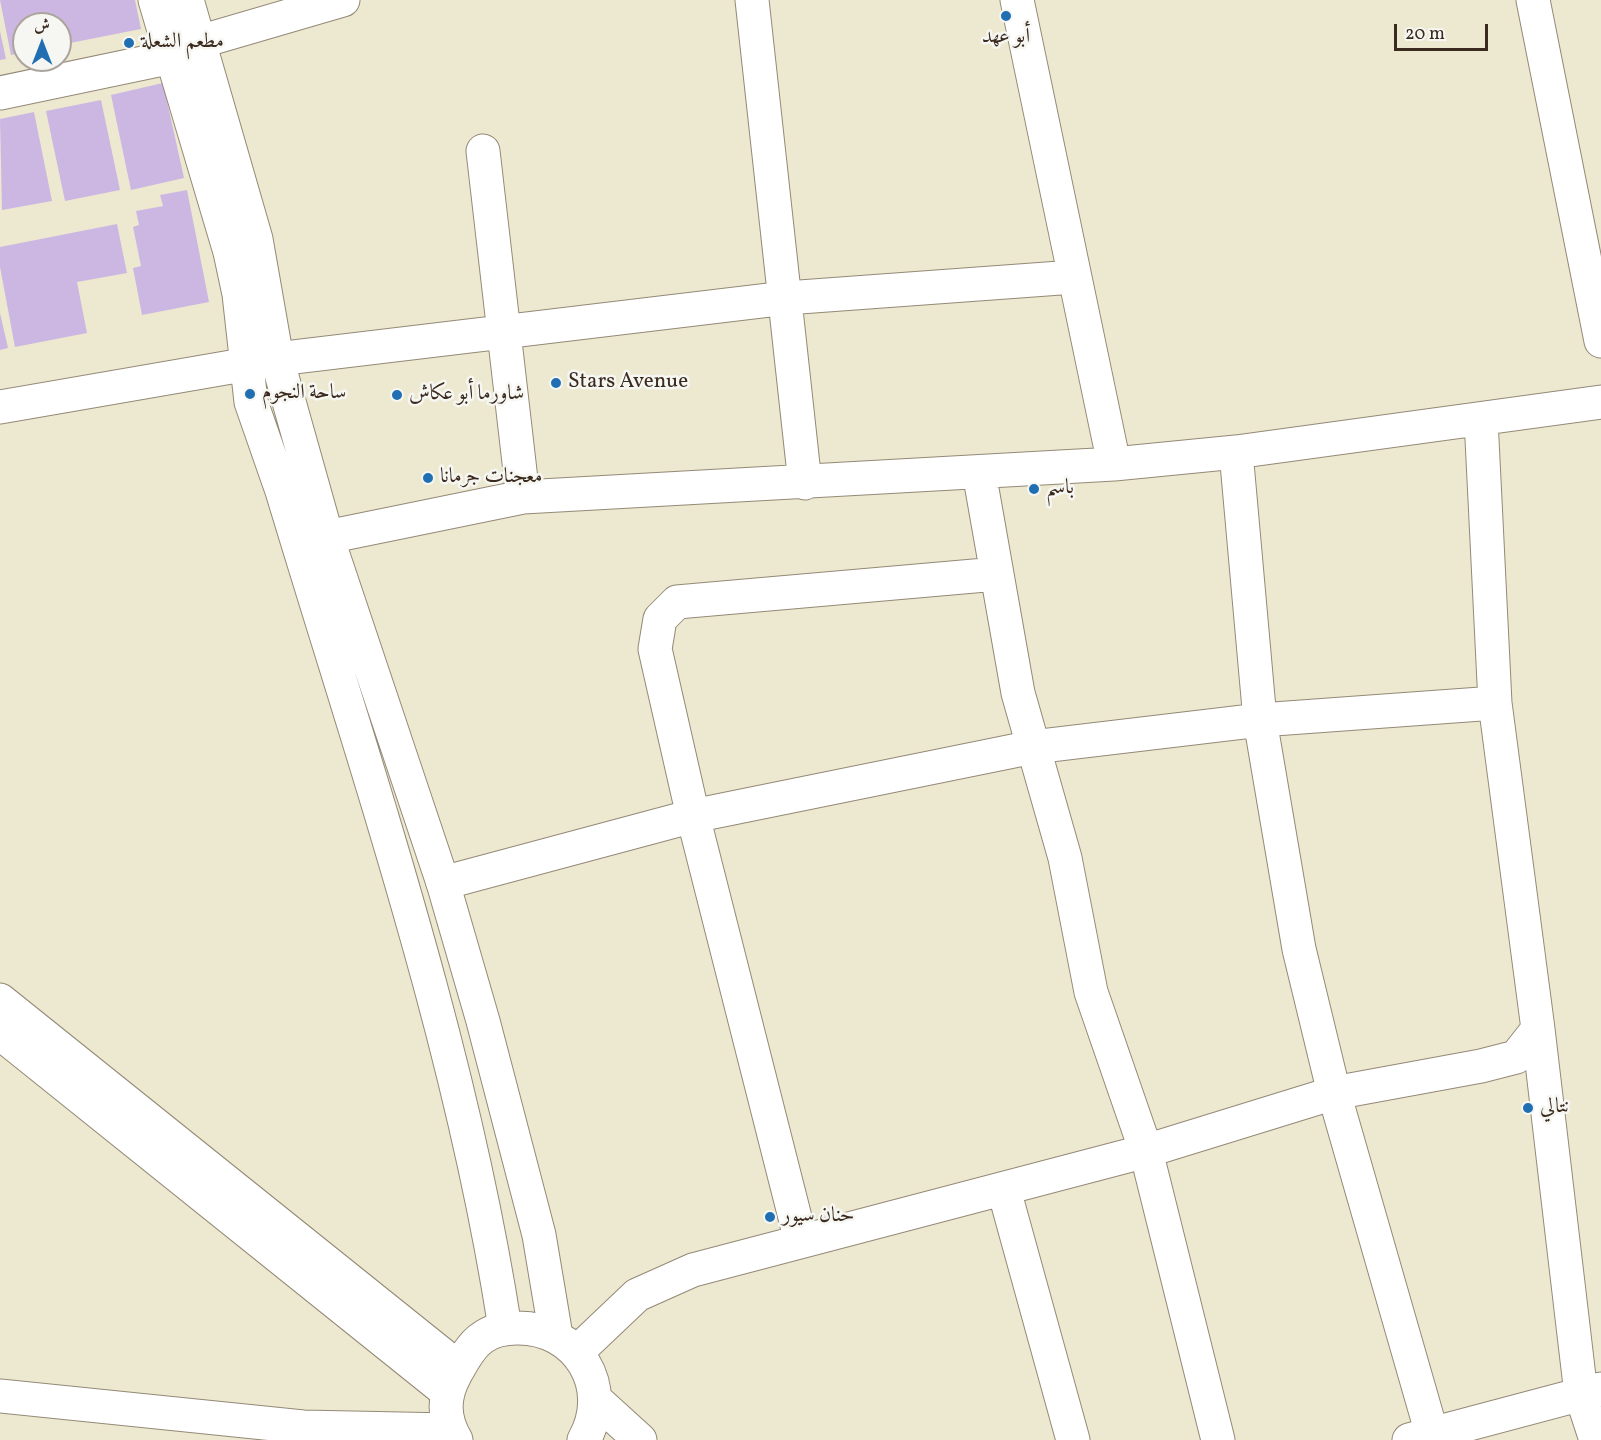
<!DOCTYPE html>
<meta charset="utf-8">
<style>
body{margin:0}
#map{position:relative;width:1601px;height:1440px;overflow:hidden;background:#ede8d0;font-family:Vollkorn,Amiri,serif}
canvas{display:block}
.north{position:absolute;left:12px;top:12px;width:60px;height:60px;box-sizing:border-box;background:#f6f6f2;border:2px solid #aba49d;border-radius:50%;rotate:0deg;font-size:16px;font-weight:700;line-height:24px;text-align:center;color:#3b2a1e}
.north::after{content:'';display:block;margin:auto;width:21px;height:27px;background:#1f6fb2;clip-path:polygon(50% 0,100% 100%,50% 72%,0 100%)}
.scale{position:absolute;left:1394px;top:24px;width:94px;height:27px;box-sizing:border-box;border:3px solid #3b2a1e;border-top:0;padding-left:8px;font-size:18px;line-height:21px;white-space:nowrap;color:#3b2a1e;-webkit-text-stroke:4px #f6f6f2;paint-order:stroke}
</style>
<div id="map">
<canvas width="1601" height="1440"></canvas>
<div class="north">ش</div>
<div class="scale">20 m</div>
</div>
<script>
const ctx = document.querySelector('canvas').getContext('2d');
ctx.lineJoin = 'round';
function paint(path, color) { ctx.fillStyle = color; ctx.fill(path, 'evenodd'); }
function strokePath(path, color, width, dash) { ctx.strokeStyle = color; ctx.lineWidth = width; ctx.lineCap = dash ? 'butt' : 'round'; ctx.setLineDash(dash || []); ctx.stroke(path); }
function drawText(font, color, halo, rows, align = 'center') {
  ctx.font = font + ' Vollkorn,Amiri,serif'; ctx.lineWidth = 5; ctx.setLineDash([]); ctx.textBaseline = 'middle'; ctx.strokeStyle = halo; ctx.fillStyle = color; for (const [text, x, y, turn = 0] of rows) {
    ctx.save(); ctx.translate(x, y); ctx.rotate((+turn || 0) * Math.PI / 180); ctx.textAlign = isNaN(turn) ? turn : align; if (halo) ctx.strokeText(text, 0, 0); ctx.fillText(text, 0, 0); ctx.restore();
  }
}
const building = new Path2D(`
 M0,0H135L141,29L60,45V24H24V52L11,55Z
 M0,31L6,59L0,60Z
 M163,83L184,178L131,190L111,95Z
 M101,100L120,190L65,201L46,111Z
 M34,112L52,201L2,210L0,119Z
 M187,190L209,302L142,315L133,268L141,266L133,227L139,225L136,211L163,206L160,195Z
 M117,224L127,273L77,282L87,333L15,347L0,267V247Z
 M0,313L8,348L0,350Z`);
const minor = new Path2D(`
 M752,0L805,483
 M1017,0L1114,464
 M1533,0L1601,341
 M199,42L343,0
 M0,93L172,57
 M483,151L523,497
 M277,359L786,298L1074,277
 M1236,452L1260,720L1299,949L1334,1093L1432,1434
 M979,472L1018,693L1065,858L1091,992L1146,1151L1218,1440
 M327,537L523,497L1114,464L1236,452L1601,402
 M443,883L693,816L1033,747L1260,720L1495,703
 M1538,1029L1581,1394L1596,1440
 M1004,1190L1073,1440
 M801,1241L693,816L655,649L660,619L677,602L997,574
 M577,1352L637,1295L693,1270L1146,1151L1334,1093L1481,1066L1516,1057L1538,1029L1495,703L1481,419
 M0,1396L303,1427L450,1430
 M1409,1440L1601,1389`);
const major = new Path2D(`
 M155,0L230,252L239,294L251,402L282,491C365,767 461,1043 505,1328
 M187,0L256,239L277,359L327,537L443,883L483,1021L539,1235L556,1336
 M0,407L266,361
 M0,1000L459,1368
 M0,1033L446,1391
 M596,1400L640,1440
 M456,1440C443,1418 443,1397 455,1375C461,1364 471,1345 482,1338C491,1331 505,1328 517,1328C577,1327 614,1387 584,1440`);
const markers = [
 [1006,16,6,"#1f6fb2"],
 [129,43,6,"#1f6fb2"],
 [556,383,6,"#1f6fb2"],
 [250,394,6,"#1f6fb2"],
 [397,395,6,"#1f6fb2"],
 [428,478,6,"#1f6fb2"],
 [1034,489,6,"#1f6fb2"],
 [1528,1108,6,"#1f6fb2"],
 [770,1217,6,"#1f6fb2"]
];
const poiNames = [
 ["أبو عهد",1006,38,"center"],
 ["مطعم الشعلة",141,43],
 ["Stars Avenue",568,383],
 ["ساحة النجوم",262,394],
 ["شاورما أبو عكاش",409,395],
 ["معجنات جرمانا",440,478],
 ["باسم",1046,489],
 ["نتالي",1540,1108],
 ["حنان سيور",782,1217]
];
paint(building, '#ccb7e3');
strokePath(minor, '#948977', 35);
strokePath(major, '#948977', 35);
strokePath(minor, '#fff', 33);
strokePath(major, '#fff', 33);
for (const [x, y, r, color] of markers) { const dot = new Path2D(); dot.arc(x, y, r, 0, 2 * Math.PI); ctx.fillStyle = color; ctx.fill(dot); strokePath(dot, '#f6f6f2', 2); }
drawText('21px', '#3b2a1e', '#f6f6f2', poiNames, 'left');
</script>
